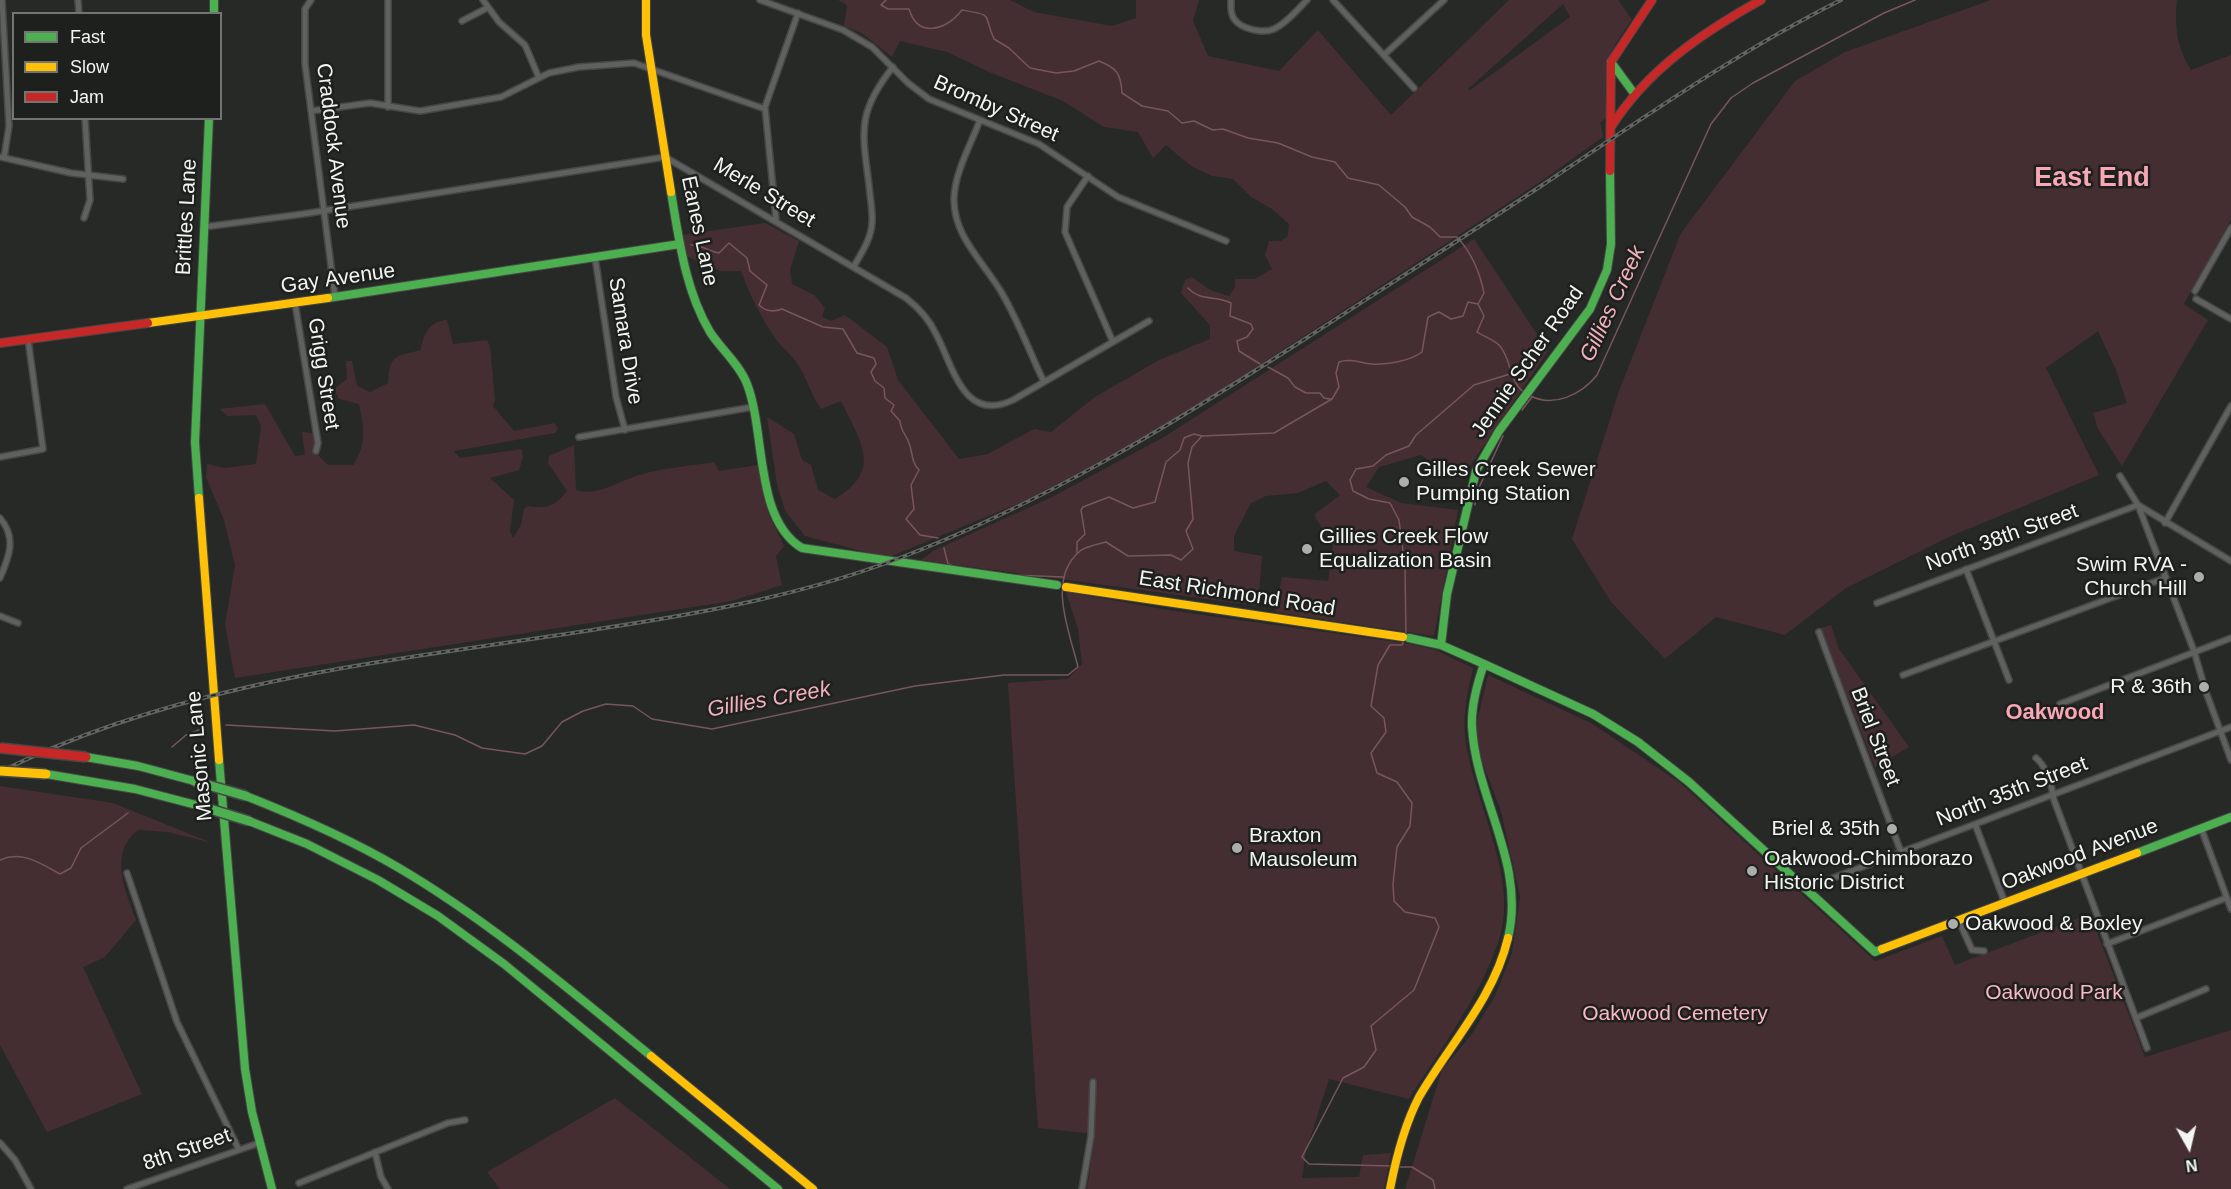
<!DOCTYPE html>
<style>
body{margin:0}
#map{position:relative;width:2231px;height:1189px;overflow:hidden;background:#272927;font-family:Helvetica,sans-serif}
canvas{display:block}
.legend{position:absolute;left:12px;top:12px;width:210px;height:108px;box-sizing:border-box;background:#1d201d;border:2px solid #727572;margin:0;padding:8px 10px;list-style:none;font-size:18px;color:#f2f5f2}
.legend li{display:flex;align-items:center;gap:12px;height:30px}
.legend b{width:30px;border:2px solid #727572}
.north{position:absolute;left:2159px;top:1117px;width:60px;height:60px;-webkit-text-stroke:4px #1d201d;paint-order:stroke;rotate:172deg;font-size:16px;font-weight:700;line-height:24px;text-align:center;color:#f2f5f2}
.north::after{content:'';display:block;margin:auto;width:21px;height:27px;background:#f2f5f2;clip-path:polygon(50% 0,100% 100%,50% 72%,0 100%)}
</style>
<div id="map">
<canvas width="2231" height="1189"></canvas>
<ul class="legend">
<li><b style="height:8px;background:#4caf50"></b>Fast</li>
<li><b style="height:8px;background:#ffc107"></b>Slow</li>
<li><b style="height:8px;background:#c62828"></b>Jam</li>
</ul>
<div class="north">N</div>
</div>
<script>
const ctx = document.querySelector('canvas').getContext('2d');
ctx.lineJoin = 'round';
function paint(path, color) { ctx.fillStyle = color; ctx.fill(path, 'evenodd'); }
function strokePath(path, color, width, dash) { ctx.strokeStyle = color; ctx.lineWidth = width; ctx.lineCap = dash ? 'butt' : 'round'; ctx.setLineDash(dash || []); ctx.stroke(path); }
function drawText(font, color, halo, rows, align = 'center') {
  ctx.font = font + ' Helvetica,sans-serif'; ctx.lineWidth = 5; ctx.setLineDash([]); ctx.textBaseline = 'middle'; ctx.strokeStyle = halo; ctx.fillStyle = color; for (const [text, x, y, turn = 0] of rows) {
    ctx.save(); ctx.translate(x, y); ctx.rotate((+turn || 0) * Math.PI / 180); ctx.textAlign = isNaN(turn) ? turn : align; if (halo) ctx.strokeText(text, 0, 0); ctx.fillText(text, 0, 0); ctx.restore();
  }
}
const green = new Path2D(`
 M838,0H1010L1034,12L1112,26L1136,18V0H1199L1193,21L1208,56L1279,71L1318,30L1391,115L1509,0H1618L1632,20C1603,58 1604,70 1607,117L1599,124H1601L1603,137L1540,182L1212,396L1118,452L1027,500L887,558L805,536L785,511L777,484L767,417L794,434L802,460L811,465L818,490L835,499C884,470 860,441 841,401L821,409C811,395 807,378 797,363C791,354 782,348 776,339C761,318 750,295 741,271H720L686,256L682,235L765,223L799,241L790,270L792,284L814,295L825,308L822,317L831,321L845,315L887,347L898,380L959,459L988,454L1034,429L1051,432L1095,397L1159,360L1210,339V325L1181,293L1185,280L1192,277L1210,290L1229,296L1235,287V279H1255L1272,269L1265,255L1269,241H1281L1288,236L1289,224L1272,209L1251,197L1233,179L1212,176L1191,166L1166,145L1153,158L1138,132L1104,127L1063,101L989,72L947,52L900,41L892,57L863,34L844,26L847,5ZM1563,4L1570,17L1469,91L1468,89Z
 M1991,0H2177C2174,26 2177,48 2191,70L2231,55V219L2184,304L2208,320L2122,466L2098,429L2093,413L2127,403L2116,370L2098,331L2046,368L2099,475L1951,536L1846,588L1785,635L1716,617L1665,659L1611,602L1572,539L1619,391L1681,233L1795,81L1845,52Z
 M1474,239L1548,351L1470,466L1440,467L1421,455L1379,467L1366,487L1401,503L1458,510L1434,636L1275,612L1282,577L1328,581L1333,546L1314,515L1340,495L1326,481L1298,493L1266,496L1251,503L1234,536V551L1262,556L1258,606L921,560L933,551L1052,497L1164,437Z
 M447,320L453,344L487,340L490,346L495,400L493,406L514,431L554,423L558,428L555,433L454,451L460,458L522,449L523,458L519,470L490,478L514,500L510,531L513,538L521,525L524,509L528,506C547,509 555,506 567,491L548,463L549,456L574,445L576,490C598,497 618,481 639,475C663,468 690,466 714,462L719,471L758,465L769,515L784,546L776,556L782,585L732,601L235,678L225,624L235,565L224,520L206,477L207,464L225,468L256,464L261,426L256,415L228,416L219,409L265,404L295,456L305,455L302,432L313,433L317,454L328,465H353C367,445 364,427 359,404L339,399L334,389L347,379L346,361H352L357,386L370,392L388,383C390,354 394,357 421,350C423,335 429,321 447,320Z
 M1066,592L1168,610L1410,644L1433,649L1473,668C1468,690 1463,712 1465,735C1471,794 1512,864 1503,922C1494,977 1439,1052 1409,1099L1329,1079L1306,1151L1302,1178L1359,1177L1363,1155L1391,1153L1384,1189H1087L1095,1134L1038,1128L1008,683L1068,679L1082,664L1078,629Z
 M1831,625L1839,649L1909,747L1875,767L1821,628Z
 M1488,675L1591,723L1679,782L1875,961L1942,936L1955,965L2090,914L2145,1057L2231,1030V1189H1405L1442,1070L1472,1034L1495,996L1512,953L1520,897L1501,811L1473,738Z
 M0,786L113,803L212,843L168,832L138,830C108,853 125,890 136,920L105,957L83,967L142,1094L47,1132L0,1045Z
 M615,1098L730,1189H500L487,1172Z`);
const stream = new Path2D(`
 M886,0L881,5L888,9H909C918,39 946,30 962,10C996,16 982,13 994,39L1009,48L1030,68L1056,73L1074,71L1099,61C1117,68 1121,74 1122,93L1142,106L1168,111L1182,123L1194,121L1213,130L1223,129L1248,138L1278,143L1312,157L1335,162L1348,178L1379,185L1405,207L1412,217L1430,227L1440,237H1457C1471,252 1480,273 1484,293L1478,304
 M691,245C702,245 708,251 719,253L729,243L747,258L750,271L767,285L759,305C766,312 774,312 782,309L823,327L843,329L857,353L874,358L876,364L871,372L875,381L884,388L885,398L894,405L891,411L900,421C901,432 906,434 909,443C913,453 911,462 919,470L911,485L914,509L906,519L920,535L938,538
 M1188,288C1201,302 1216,295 1231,303L1230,316L1251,324L1253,329L1247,337L1237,341L1239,351L1260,364
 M1268,367L1288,378L1295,387L1306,393H1320L1324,398L1330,399
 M1529,395C1553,409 1582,394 1597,375L1711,124L1731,98L1753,83L1884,13L1915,0
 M1522,410L1532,397
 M1476,494L1503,436
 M1475,501V505
 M944,548L948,564L957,567
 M1077,554V542L1085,534L1081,510L1083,507L1109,497L1133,508L1155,502L1166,462L1180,450L1184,438L1194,434L1202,436
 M1015,575L1063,577
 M1406,636L1405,566L1399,520L1390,503L1369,499L1353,491L1350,480L1356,469L1373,466L1386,455L1409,446L1416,435L1474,385L1510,374
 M226,725L335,731L414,725L455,735L482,748L525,754L542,746L562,722L583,711L606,704L633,706L652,719L712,729L915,686L1004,675H1068L1078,667C1070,633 1046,579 1080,551C1086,546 1099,544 1106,542L1128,556L1171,555L1181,560L1193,549L1186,531L1193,519L1188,463L1192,447L1202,436L1274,433L1332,399L1339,387L1336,373L1339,362C1351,358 1360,363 1372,364C1387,365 1410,361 1422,352L1428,317L1439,312L1451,319L1463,316L1468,302L1478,304L1484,316L1477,332C1483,336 1494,340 1499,345C1512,358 1508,382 1525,393
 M172,747L186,735L204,728
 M0,860C22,850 40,863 60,874L71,868L81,848L128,813
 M1392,1166L1309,1164L1302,1157L1343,1078L1364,1067L1376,1050L1371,1026L1414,990L1439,927L1435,918L1405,912L1394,901L1393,884L1397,847L1410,826L1412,803L1397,782L1377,773L1371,753L1386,732L1384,718L1371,706L1378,665L1390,645H1402L1404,640
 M1397,1167H1412L1433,1180L1435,1189`);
const street = new Path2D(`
 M2,0L9,126L4,158
 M78,0L79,14
 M311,0L305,9V64L335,297
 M388,0V107
 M483,0L499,22L525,45L539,78
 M760,0L843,30L872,47L908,83L929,99L1039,144L1118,197L1226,241
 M1231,0C1231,6 1230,13 1234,19C1241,29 1263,34 1274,29C1287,23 1298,9 1307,0
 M1333,0L1414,88
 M462,21L487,8
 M1384,55L1444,0
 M311,111L370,103L420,111L501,97L549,73L579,67L634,63L765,109
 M980,120C971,144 955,172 954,198C953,237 985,263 1003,295C1019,323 1030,353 1044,382
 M0,157L71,173L123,179
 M1088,176L1067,207L1065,232L1113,342
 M84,218L90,200L85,118
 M776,219L765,107L798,13
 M204,227L303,214L665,157L906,298C919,308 929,319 936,334C953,365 963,424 1013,400L1149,321
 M595,257L616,397L625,430
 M854,266C862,252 871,239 872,223C873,211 870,198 869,185C862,131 857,112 893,67
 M2195,291L2231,228
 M2196,299L2231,319
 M295,303L318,443L316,451
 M579,437L753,407
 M0,457L43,449L28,339
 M2120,476L2138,505L2231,561
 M0,518C17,538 9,557 0,578
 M2165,523L2231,406
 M1966,569L2009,680
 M1877,603L2138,505L2194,651L2206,692L2231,760
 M0,616L18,623
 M1819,632L1901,852
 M1903,675L2165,578
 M2060,704L2231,638
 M2036,758C2047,767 2052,787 2054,800L2147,1048
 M1975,824L2005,903
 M2201,828L2231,909
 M127,873L177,1022L239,1150
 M1804,889L2231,727
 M1959,921L1972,950L1984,951
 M2107,944L2226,898
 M2136,1018L2206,989
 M0,1143L15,1160L31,1189
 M375,1152L381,1177L388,1189
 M299,1183L448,1123L465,1120
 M127,1189L259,1143
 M1082,1189L1091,1136L1093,1082`);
const fast = new Path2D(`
 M214,0V14
 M1611,62L1633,92
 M671,192C679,239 685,290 710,332C721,349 740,365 747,384C766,433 754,519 802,548L1057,585
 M328,298L680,244
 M199,498L195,442L209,118
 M1409,638L1441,645L1484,664L1593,714L1638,742L1689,782L1875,952L1882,949
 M1441,645L1447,594L1476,471L1499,431L1590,309L1607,270L1611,244L1610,171
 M1484,664C1477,684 1471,705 1472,727C1476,799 1526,864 1508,938
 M86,757L138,766L194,781
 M219,760L245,1069L252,1112L272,1189
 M46,774L135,789L200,806
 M246,796C299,817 350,839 399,868C489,921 570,990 651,1056
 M249,821L307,844L378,880L438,916L504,964L778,1189
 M2137,853L2231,817`);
const slow = new Path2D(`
 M646,0V35L671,192
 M148,323L328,298
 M199,498L219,760
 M1066,587L1403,637
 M1882,949L2137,853
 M651,1056L813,1189
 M1390,1189C1396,1158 1404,1126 1419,1097C1449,1045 1494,998 1508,938`);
const jam = new Path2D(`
 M1611,127C1648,69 1702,33 1761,0
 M1610,171L1611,62L1652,0
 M0,343L148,323`);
const rail = new Path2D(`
 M0,772C190,677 404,660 611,627C708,612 805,594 897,559C1047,502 1174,423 1308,337C1391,283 1474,231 1556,176C1649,114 1741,50 1841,0`);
const fastBridge = new Path2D(`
 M194,781L246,796
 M200,806L249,821`);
const slowBridge = new Path2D(`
 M0,771L46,774`);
const jamBridge = new Path2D(`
 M0,748L86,757`);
const markers = [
 [1404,482,6,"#abaeab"],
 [1307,549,6,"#abaeab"],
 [2199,577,6,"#abaeab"],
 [2204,687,6,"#abaeab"],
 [1892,829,6,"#abaeab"],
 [1237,848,6,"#abaeab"],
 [1752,871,6,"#abaeab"],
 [1953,924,6,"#abaeab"]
];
const streetNames = [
 ["Bromby Street",996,109,24],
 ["Craddock Avenue",333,146,83],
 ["Merle Street",764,193,31],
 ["Brittles Lane",187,217,-87],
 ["Eanes Lane",699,231,78],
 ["Gay Avenue",338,279,-8],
 ["Samara Drive",625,341,81],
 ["Jennie Scher Road",1528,362,-55],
 ["Grigg Street",323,374,81],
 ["North 38th Street",2002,538,-20],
 ["East Richmond Road",1237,594,9],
 ["Briel Street",1875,737,69],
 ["Masonic Lane",200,756,-95],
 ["North 35th Street",2012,792,-21],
 ["Oakwood Avenue",2080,855,-21],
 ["8th Street",187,1150,-19]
];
const poiNames = [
 ["Gilles Creek Sewer",1416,470],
 ["Pumping Station",1416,494],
 ["Gillies Creek Flow",1319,537],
 ["Equalization Basin",1319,561],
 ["Swim RVA -",2187,565,"right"],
 ["Church Hill",2187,589,"right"],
 ["R & 36th",2192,687,"right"],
 ["Briel & 35th",1880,829,"right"],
 ["Braxton",1249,836],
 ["Mausoleum",1249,860],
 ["Oakwood-Chimborazo",1764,859],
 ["Historic District",1764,883],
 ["Oakwood & Boxley",1965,924]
];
const parkNames = [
 ["Oakwood Park",2054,993],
 ["Oakwood Cemetery",1675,1014]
];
const waterNames = [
 ["Gillies Creek",1613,304,-65],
 ["Gillies Creek",769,700,-10]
];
const neighbourhoodNames = [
 ["Oakwood",2055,713]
];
const districtNames = [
 ["East End",2092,179]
];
paint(green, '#452e32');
strokePath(stream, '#77565c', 1.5);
strokePath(street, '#454745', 8);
strokePath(fast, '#454745', 10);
strokePath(slow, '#454745', 10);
strokePath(jam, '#454745', 10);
strokePath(street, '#5f605f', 5);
strokePath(fast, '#4caf50', 8);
strokePath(slow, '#ffc107', 8);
strokePath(jam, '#c62828', 8);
strokePath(rail, '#636563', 4);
strokePath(rail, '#1d201d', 1.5, [4.5]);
strokePath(fastBridge, '#454745', 12, []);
strokePath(slowBridge, '#454745', 12, []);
strokePath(jamBridge, '#454745', 12, []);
strokePath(fastBridge, '#4caf50', 9);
strokePath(slowBridge, '#ffc107', 9);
strokePath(jamBridge, '#c62828', 9);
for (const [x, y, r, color] of markers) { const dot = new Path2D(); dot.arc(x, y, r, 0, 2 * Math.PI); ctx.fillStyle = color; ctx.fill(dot); strokePath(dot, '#1d201d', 2); }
drawText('21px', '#f2f5f2', '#1d201d', streetNames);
drawText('21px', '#f2f5f2', '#1d201d', poiNames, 'left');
drawText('21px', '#fbb7c4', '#1d201d', parkNames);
drawText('italic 22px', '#f3afbc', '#1d201d', waterNames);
drawText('bold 22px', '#f9a6b6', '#1d201d', neighbourhoodNames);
drawText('bold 27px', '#f9a6b6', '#1d201d', districtNames);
</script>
